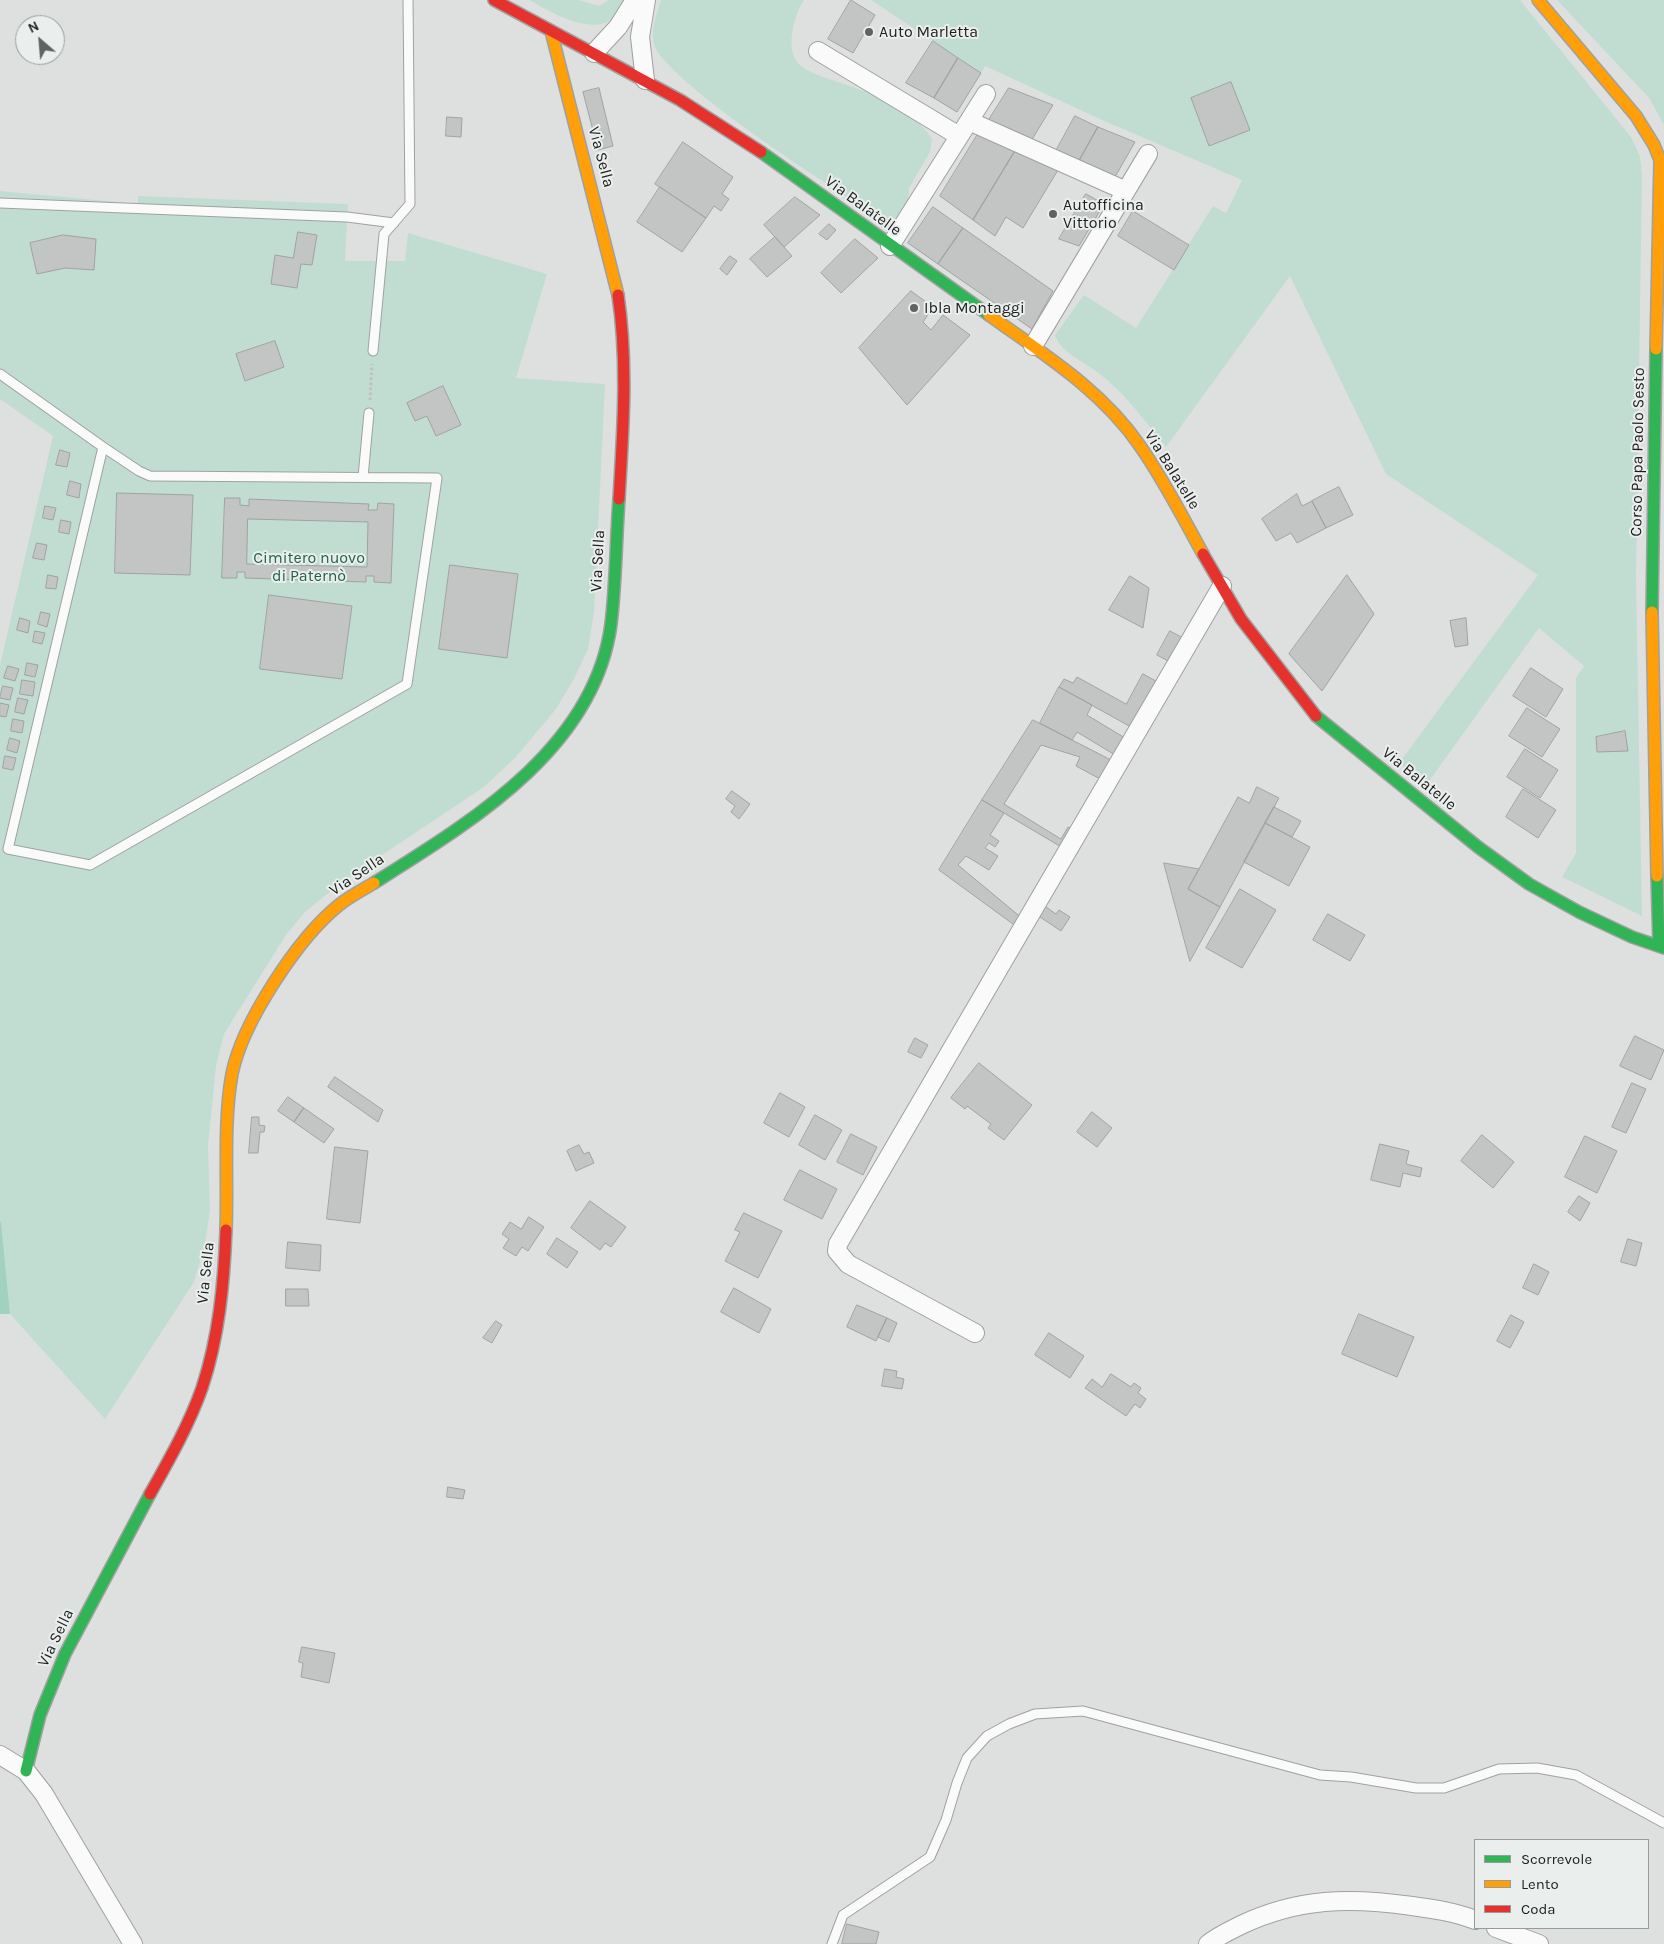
<!DOCTYPE html>
<meta charset="utf-8">
<style>
body{margin:0}
#map{position:relative;width:1664px;height:1944px;overflow:hidden;background:#dee0df;font-family:Karla,sans-serif}
canvas{display:block}
.legend{position:absolute;left:1474px;top:1839px;width:175px;height:90px;box-sizing:border-box;background:#eaeeec;border:1px solid #989b99;margin:0;padding:6px 9px;list-style:none;font-size:15px;color:#1d1e1d}
.legend li{display:flex;align-items:center;gap:10px;height:25px}
.legend b{width:25px;border:1px solid #989b99}
.north{position:absolute;left:15px;top:15px;width:50px;height:50px;box-sizing:border-box;background:#eaeeec;border:1px solid #989b99;border-radius:50%;rotate:333deg;font-size:14px;font-weight:700;line-height:20px;text-align:center;color:#1d1e1d}
.north::after{content:'';display:block;margin:auto;width:18px;height:22px;background:#616261;clip-path:polygon(50% 0,100% 100%,50% 72%,0 100%)}
</style>
<div id="map">
<canvas width="1664" height="1944"></canvas>
<ul class="legend">
<li><b style="height:6px;background:#30b455"></b>Scorrevole</li>
<li><b style="height:6px;background:#ff9f0a"></b>Lento</li>
<li><b style="height:6px;background:#e5322d"></b>Coda</li>
</ul>
<div class="north">N</div>
</div>
<script>
const ctx = document.querySelector('canvas').getContext('2d');
ctx.lineJoin = 'round';
function paint(path, color) { ctx.fillStyle = color; ctx.fill(path, 'evenodd'); }
function strokePath(path, color, width, dash) { ctx.strokeStyle = color; ctx.lineWidth = width; ctx.lineCap = dash ? 'butt' : 'round'; ctx.setLineDash(dash || []); ctx.stroke(path); }
function drawText(font, color, halo, rows, align = 'center') {
  ctx.font = font + ' Karla,sans-serif'; ctx.lineWidth = 4; ctx.setLineDash([]); ctx.textBaseline = 'middle'; ctx.strokeStyle = halo; ctx.fillStyle = color; for (const [text, x, y, turn = 0] of rows) {
    ctx.save(); ctx.translate(x, y); ctx.rotate((+turn || 0) * Math.PI / 180); ctx.textAlign = isNaN(turn) ? turn : align; if (halo) ctx.strokeText(text, 0, 0); ctx.fillText(text, 0, 0); ctx.restore();
  }
}
const green = new Path2D(`
 M529,0H579L599,6L609,0H626C622,5 619,12 615,16C595,39 549,11 529,0Z
 M661,0H804C794,15 784,51 800,65C809,73 824,77 835,81C871,93 911,106 932,139L930,152L909,188L908,202L895,227C854,203 663,81 654,44C650,29 657,14 661,0Z
 M871,0H1520L1631,137L1640,156L1642,175L1636,580L1642,916L1562,877L1576,853V678L1584,666L1539,628L1427,784L1399,763L1538,575L1386,474L1290,276L1166,447C1146,423 1126,394 1101,375C1087,363 1060,353 1055,335L1084,295L1136,328L1213,206L1226,213L1242,180L1102,120L985,66L981,73Z
 M1557,0H1664V125L1649,98Z
 M0,191L138,204V196L348,204L345,261H405L408,233L547,274L516,378L605,384L594,612L588,649L574,679L556,709L515,758L484,787L343,881L304,913L286,935L224,1034L216,1066L208,1146L210,1211L204,1249L194,1282L105,1419L10,1314L0,1221V665L53,436L0,399Z`);
const forest = new Path2D(`
 M0,1221L1,1223L10,1314H0Z`);
const building = new Path2D(`
 M851,0L875,15L853,53L828,39Z
 M933,41L958,58L934,98L906,83Z
 M958,58L981,73L957,112L934,98Z
 M1231,82L1250,130L1209,146L1191,98Z
 M599,88L613,146L598,150L583,92Z
 M1009,88L1053,105L1031,141L987,123Z
 M1075,116L1098,127L1079,161L1056,151Z
 M447,117L462,118L461,137L446,136Z
 M1098,127L1135,142L1115,177L1079,161Z
 M978,134L1015,151L973,220L940,196Z
 M683,142L733,177L722,194L729,199L721,211L714,206L706,218L655,184Z
 M1015,151L1058,170L1023,228L1006,217L995,236L973,220Z
 M660,187L706,218L682,252L637,222Z
 M1086,194L1104,204L1079,246L1059,239Z
 M795,197L820,215L784,247L764,225Z
 M933,207L963,228L938,264L908,243Z
 M1133,211L1189,245L1174,270L1118,236Z
 M829,224L836,230L827,240L819,234Z
 M963,228L1053,291L1032,329L938,264Z
 M298,232L317,235L312,265L301,264L297,288L271,284L275,255L293,258Z
 M63,235L96,239L94,270L65,268L37,274L30,243Z
 M775,237L792,256L767,277L750,259Z
 M855,239L878,258L841,293L821,273Z
 M730,256L737,261L727,275L720,269Z
 M911,291L933,307L923,322L931,330L943,315L970,335L907,405L859,348Z
 M275,341L284,367L245,381L236,354Z
 M443,386L461,425L436,436L427,416L415,421L407,403Z
 M60,450L70,453L67,467L56,465Z
 M70,481L81,484L79,498L67,495Z
 M1339,487L1353,515L1326,528L1312,501Z
 M117,493L193,495L190,575L115,573Z
 M1297,494L1302,506L1312,501L1326,528L1297,543L1291,533L1276,541L1262,519Z
 M225,498H240V505L249,506V499L369,504L368,510H377L378,503L394,504L391,583L374,582V576H366V582L245,578V572H237V578H222ZM248,519L368,522L367,567L247,564Z
 M45,506L56,508L53,520L43,518Z
 M61,520L71,522L69,534L59,532Z
 M37,543L47,545L44,560L33,558Z
 M450,565L518,574L507,658L439,649Z
 M48,575L58,577L56,589L46,588Z
 M1347,575L1374,614L1322,691L1289,654Z
 M1130,576L1149,588L1143,628L1109,610Z
 M269,595L352,606L342,679L260,669Z
 M41,612L50,614L47,627L38,624Z
 M20,618L30,621L28,633L17,630Z
 M1466,618L1468,645L1455,647L1450,621Z
 M35,631L45,633L42,644L33,642Z
 M1170,631L1183,638L1170,662L1157,655Z
 M27,663L38,665L35,677L25,675Z
 M8,666L19,669L15,681L4,678Z
 M1531,668L1563,689L1546,717L1513,696Z
 M1143,674L1156,681L1131,727L1059,687L1064,679L1073,683L1077,677L1126,704Z
 M22,680L35,682L33,696L20,694Z
 M3,686L13,688L10,700L0,698Z
 M1059,687L1092,705L1087,715L1125,738L1115,755L1077,732L1072,740L1040,723Z
 M18,698L28,700L24,714L15,712Z
 M0,703L9,705L6,717L0,716Z
 M1527,708L1560,729L1542,757L1509,736Z
 M13,719L24,721L22,733L11,731Z
 M1033,720L1111,760L1102,780L1076,766L1080,757L1041,745L1004,804L1061,839L1068,827L1074,830L1063,848L982,800Z
 M1625,731L1628,751L1597,752L1596,737Z
 M10,738L20,741L17,753L7,750Z
 M1525,749L1558,770L1540,798L1507,777Z
 M5,756L16,758L13,770L3,768Z
 M1257,787L1279,798L1220,907L1188,889L1238,797L1249,803Z
 M1523,789L1556,810L1538,838L1506,817Z
 M732,791L750,804L739,819L731,812L735,806L726,799Z
 M982,800L1004,813L990,835L999,841L995,847L989,843L985,848L998,856L989,870L966,856L958,865L1023,919L1017,927L939,870Z
 M1274,807L1301,821L1292,837L1265,823Z
 M1265,823L1310,847L1289,886L1244,862Z
 M1164,863L1199,869L1188,889L1220,907L1190,961Z
 M1240,889L1276,910L1242,968L1206,948Z
 M1046,907L1056,914L1059,910L1070,917L1061,931L1040,917Z
 M1328,914L1365,935L1350,961L1313,940Z
 M1635,1036L1664,1050L1651,1080L1620,1066Z
 M915,1038L928,1045L921,1058L908,1052Z
 M979,1063L1032,1105L1004,1140L988,1128L991,1124L967,1106L965,1109L951,1098Z
 M335,1077L383,1110L378,1122L328,1087Z
 M1632,1083L1646,1089L1626,1133L1612,1127Z
 M780,1093L805,1107L789,1137L764,1123Z
 M288,1097L304,1108L294,1122L278,1111Z
 M304,1108L334,1129L324,1143L294,1122Z
 M1092,1112L1112,1128L1097,1147L1077,1132Z
 M815,1115L842,1130L825,1160L799,1145Z
 M252,1117H259V1125L265,1126L264,1132H260L258,1153H249Z
 M851,1134L877,1147L863,1175L837,1162Z
 M1482,1135L1514,1162L1493,1188L1461,1161Z
 M1585,1136L1617,1151L1597,1193L1565,1177Z
 M1380,1144L1409,1151L1406,1164L1422,1168L1420,1177L1403,1173L1400,1187L1371,1180Z
 M579,1145L584,1154L589,1152L594,1163L576,1171L567,1151Z
 M335,1147L368,1151L360,1223L327,1219Z
 M800,1170L837,1189L822,1219L784,1200Z
 M1579,1196L1590,1203L1580,1221L1568,1212Z
 M590,1201L626,1227L611,1247L605,1243L600,1250L571,1228Z
 M744,1213L782,1231L758,1278L725,1261L740,1232L735,1230Z
 M529,1217L544,1227L528,1251L522,1247L516,1256L503,1248L509,1239L502,1234L510,1222L521,1229Z
 M557,1238L578,1252L567,1268L547,1254Z
 M1628,1239L1642,1243L1636,1266L1621,1262Z
 M288,1242L321,1245L320,1271L286,1268Z
 M1534,1264L1549,1272L1538,1295L1523,1288Z
 M734,1288L771,1309L759,1333L721,1312Z
 M286,1289H308L309,1306H286Z
 M857,1305L887,1318L876,1341L847,1327Z
 M1359,1314L1414,1337L1397,1377L1342,1354Z
 M1511,1315L1524,1322L1510,1348L1497,1341Z
 M887,1318L897,1323L889,1342L878,1337Z
 M496,1321L502,1325L492,1343L483,1338Z
 M1049,1333L1084,1356L1070,1378L1035,1355Z
 M885,1369L897,1371L896,1377L904,1379L902,1389L882,1386Z
 M1111,1374L1131,1387L1134,1383L1141,1388L1138,1393L1146,1399L1140,1408L1135,1404L1126,1416L1085,1388L1092,1379L1102,1387Z
 M448,1487L465,1490L463,1499L447,1497Z
 M302,1647L335,1653L329,1683L301,1677L303,1663L299,1662Z
 M847,1924L879,1932L876,1944H842Z`);
const path = new Path2D(`
 M370,400L372,364`);
const lane = new Path2D(`
 M0,203L347,217L394,223
 M373,351L384,234L410,204L408,0
 M0,374L103,447L139,471L150,476L437,478L407,684L90,865L8,849L103,447
 M363,477L369,413
 M832,1944L843,1915L930,1857L946,1820L957,1783L967,1758L987,1736L1009,1724L1035,1714L1083,1711L1320,1775L1351,1777L1416,1788H1444L1499,1769L1537,1768L1576,1775L1664,1823`);
const street = new Path2D(`
 M818,51L959,136
 M594,53L618,27L635,0
 M645,80L640,37L646,0
 M969,121L1126,191
 M890,246L986,94
 M1033,346L1148,154
 M975,1333L848,1264L837,1251L838,1244L1222,586
 M0,1755L26,1771L44,1794L133,1944
 M1496,1928L1539,1944
 M1208,1944C1218,1936 1229,1931 1241,1925C1298,1898 1350,1897 1412,1906C1434,1909 1455,1912 1475,1920`);
const fast = new Path2D(`
 M761,152L989,315
 M1652,612L1656,349
 M1316,716L1478,847L1529,884L1579,912L1632,937L1664,948
 M1657,876L1659,946
 M374,883C471,822 595,748 611,624C616,583 616,540 619,499
 M26,1771L40,1715L65,1654L150,1494`);
const slow = new Path2D(`
 M1538,0L1636,116L1654,145L1660,160L1656,349
 M551,31L618,295
 M989,315C1043,354 1102,390 1140,446C1164,480 1183,518 1203,554
 M1652,612L1657,876
 M226,1230C228,1180 223,1122 232,1074C242,1023 298,938 339,905C349,897 362,890 374,883`);
const jam = new Path2D(`
 M494,0L680,100L761,152
 M618,295C628,362 623,432 619,499
 M1203,554L1241,619L1316,716
 M150,1494C169,1460 189,1425 202,1388C219,1337 224,1283 226,1230`);
const markers = [
 [869,32,5,"#616261"],
 [1053,214,5,"#616261"],
 [914,308,5,"#616261"]
];
const poiNames = [
 ["Auto Marletta",879,32],
 ["Autofficina",1063,205],
 ["Vittorio",1063,223],
 ["Ibla Montaggi",924,308]
];
const streetNames = [
 ["Via Sella",601,157,75],
 ["Via Balatelle",863,206,36],
 ["Corso Papa Paolo Sesto",1638,452,-89],
 ["Via Balatelle",1172,470,58],
 ["Via Sella",598,561,-87],
 ["Via Balatelle",1419,779,39],
 ["Via Sella",357,875,-34],
 ["Via Sella",206,1273,-84],
 ["Via Sella",56,1638,-64]
];
const parkNames = [
 ["Cimitero nuovo",309,558],
 ["di Paternò",309,576]
];
paint(green, '#c1ddd2');
paint(forest, '#a2d1c0');
paint(building, '#c3c5c4');
strokePath(building, '#a1a2a2', 1);
strokePath(lane, '#9fa1a0', 11);
strokePath(street, '#9fa1a0', 20);
strokePath(fast, '#9fa1a0', 14);
strokePath(slow, '#9fa1a0', 14);
strokePath(jam, '#9fa1a0', 14);
strokePath(path, '#c0c0c0', 3, [2.5, 2.5]);
strokePath(lane, '#fafafa', 9);
strokePath(street, '#fafafa', 18);
strokePath(fast, '#30b455', 11);
strokePath(slow, '#ff9f0a', 11);
strokePath(jam, '#e5322d', 11);
for (const [x, y, r, color] of markers) { const dot = new Path2D(); dot.arc(x, y, r, 0, 2 * Math.PI); ctx.fillStyle = color; ctx.fill(dot); strokePath(dot, '#eaeeec', 2); }
drawText('16px', '#1d1e1d', '#eaeeec', poiNames, 'left');
drawText('16px', '#1d1e1d', '#eaeeec', streetNames);
drawText('16px', '#22634e', '#eaeeec', parkNames);
</script>
